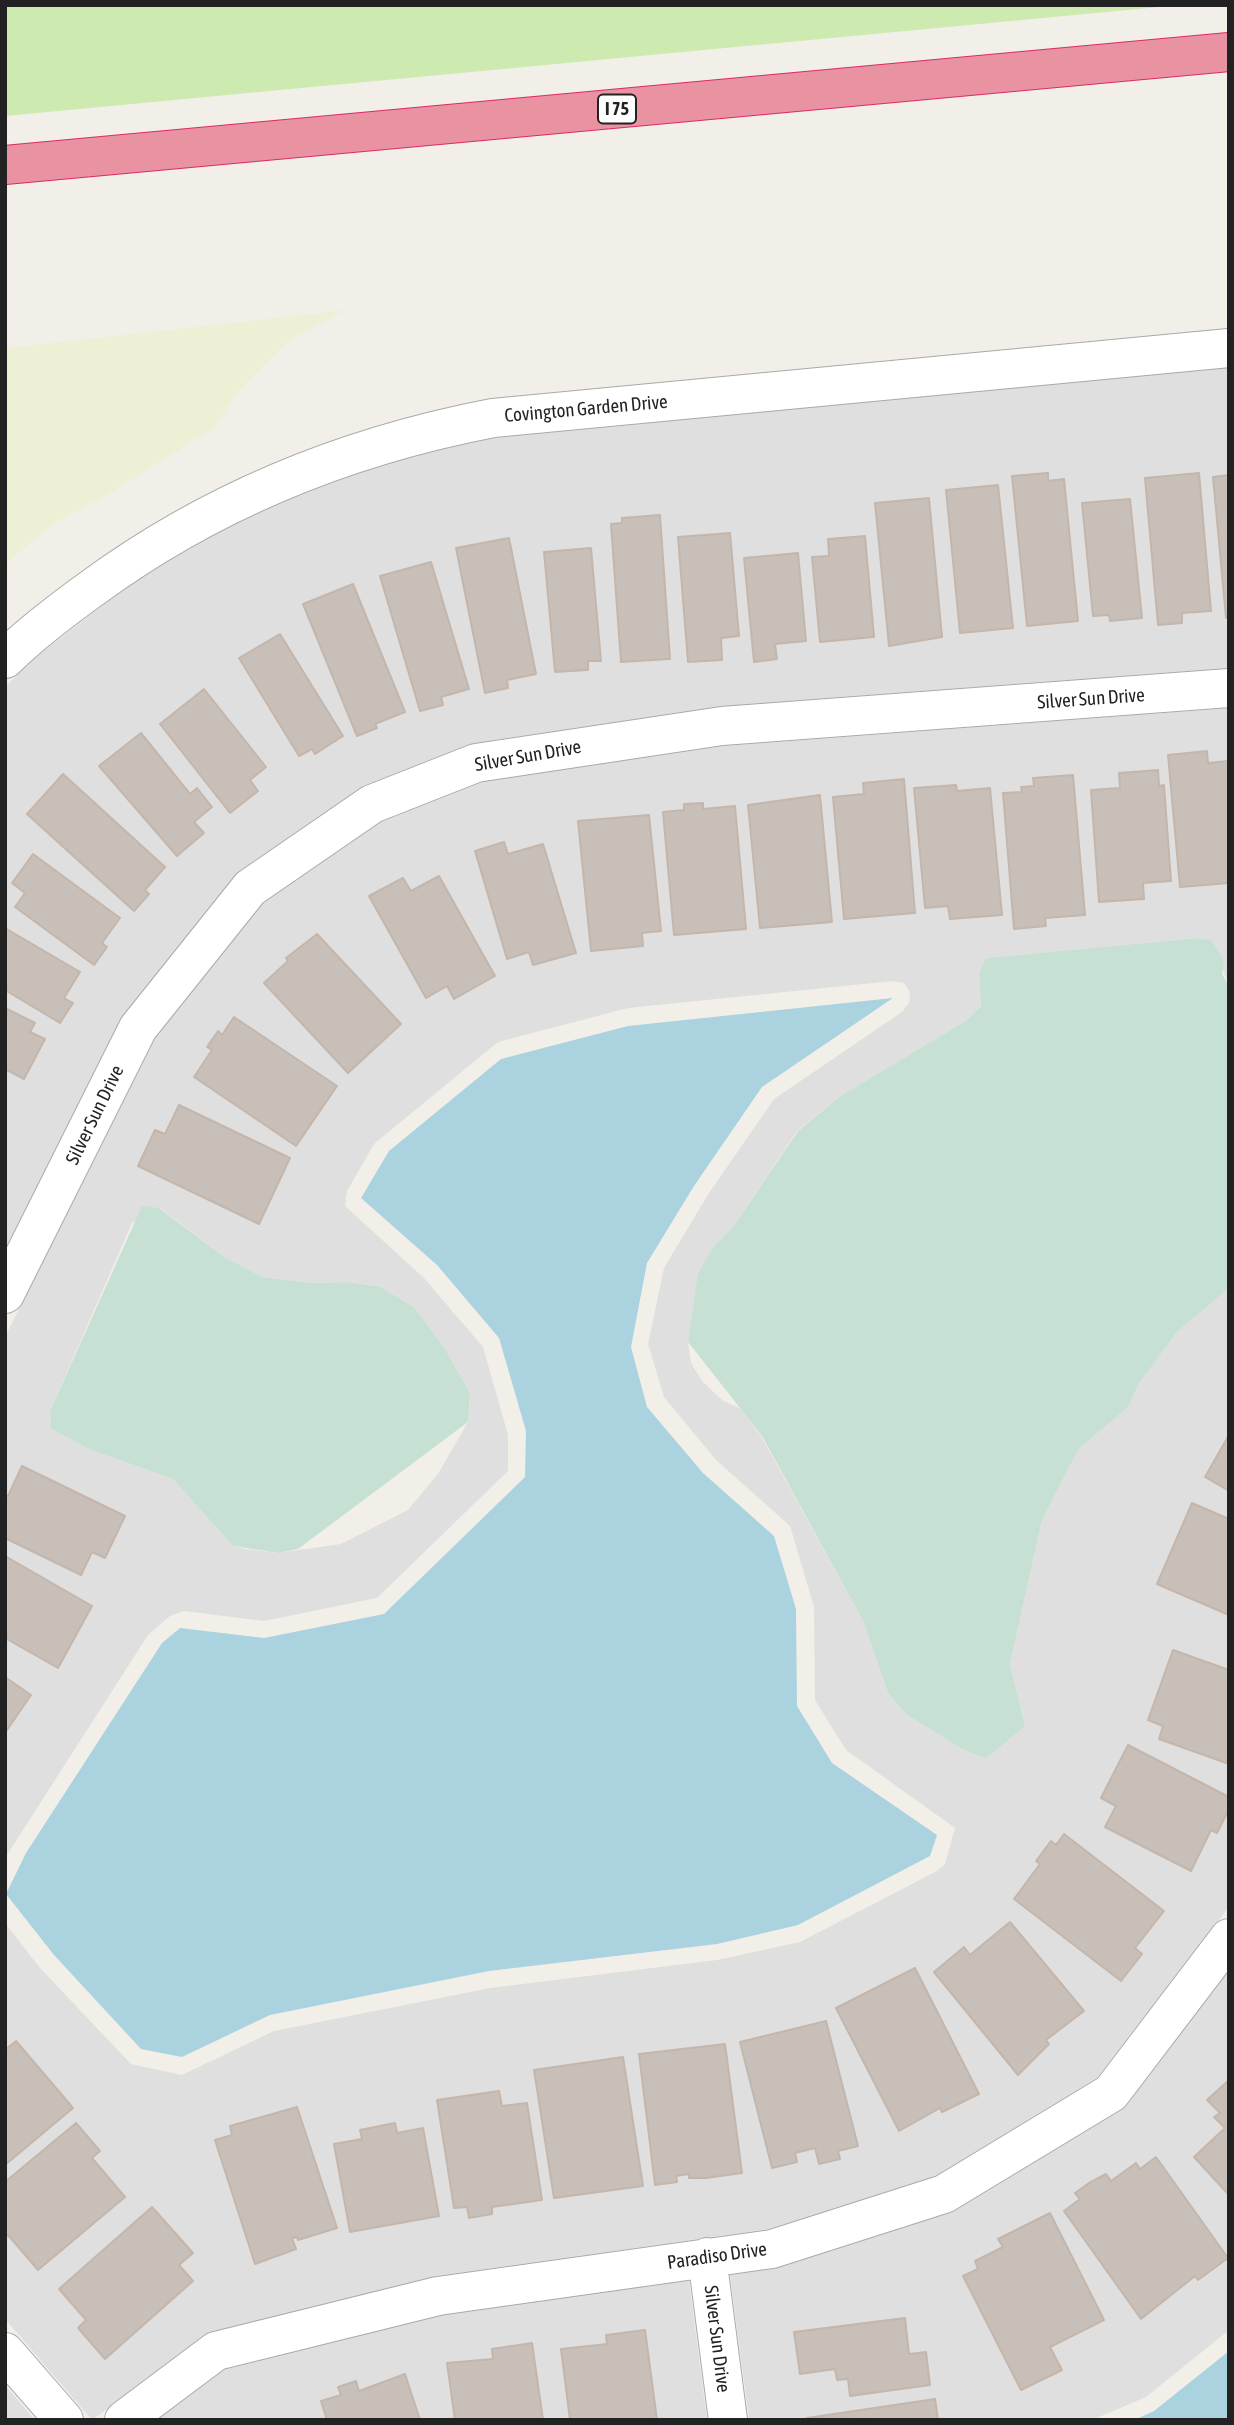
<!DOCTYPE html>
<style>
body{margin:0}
#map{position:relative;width:1234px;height:2425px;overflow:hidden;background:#f2efe9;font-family:"Asap Condensed",sans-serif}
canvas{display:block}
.frame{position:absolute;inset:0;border:7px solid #222;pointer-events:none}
</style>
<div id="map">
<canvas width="1234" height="2425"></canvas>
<div class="frame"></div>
</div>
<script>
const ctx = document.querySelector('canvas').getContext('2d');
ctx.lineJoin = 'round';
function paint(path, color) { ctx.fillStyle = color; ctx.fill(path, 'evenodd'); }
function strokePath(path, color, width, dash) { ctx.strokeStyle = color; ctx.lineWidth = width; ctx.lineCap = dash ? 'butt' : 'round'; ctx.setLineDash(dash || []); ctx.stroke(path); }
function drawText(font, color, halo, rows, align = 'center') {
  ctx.font = font + ' "Asap Condensed",sans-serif'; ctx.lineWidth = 6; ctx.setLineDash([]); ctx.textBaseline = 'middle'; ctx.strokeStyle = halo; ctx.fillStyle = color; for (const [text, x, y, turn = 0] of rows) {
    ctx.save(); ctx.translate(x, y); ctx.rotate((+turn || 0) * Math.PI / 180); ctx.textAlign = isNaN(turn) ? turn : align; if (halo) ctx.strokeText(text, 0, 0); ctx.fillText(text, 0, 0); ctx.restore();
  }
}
const residential = new Path2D(`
 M1229,367V668L724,706L475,743L362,788L239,872L120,1021L5,1251V687L32,660L143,574L182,550L287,498L355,473L426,452L493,438Z
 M1229,708V986L1211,940L1197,938L987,958L979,973L981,1006L967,1020L842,1095L797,1131L733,1227L713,1247L688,1342L691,1363L702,1381L722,1400L741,1409L761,1436L863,1621L888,1693L906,1714L962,1749L1025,1726L1010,1664L1042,1520L1078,1450L1128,1407L1138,1385L1177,1332L1229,1288V1907L1097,2078L937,2176L769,2229L437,2276L213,2332L92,2420L5,2319V1923L40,1968L131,2064L182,2075L274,2031L490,1988L717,1960L800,1942L937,1871L945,1864L955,1828L846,1750L815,1700L814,1607L790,1526L716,1460L664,1397L648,1344L664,1268L709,1193L774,1099L902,1012L909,1003L910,992L904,983L893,981L628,1008L498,1042L374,1144L347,1191L345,1206L424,1278L483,1347L508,1435V1471L377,1598L264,1621L184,1611L170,1616L148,1635L5,1858V1337L156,1037L264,902L381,821L479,782L723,746ZM160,1208L224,1257L263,1277L311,1283L348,1282L381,1287L415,1308L445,1349L470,1393L468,1422L438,1474L408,1510L341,1544L278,1553L245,1549L233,1546L173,1479L91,1450L51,1429L50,1411L132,1223Z
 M1229,1970V2330L1146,2397L1092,2420H749L730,2275L776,2268L949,2213L1120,2110Z
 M689,2280L707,2420H156L223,2370L440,2315Z
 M5,2385L35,2420H5Z`);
const farmland = new Path2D(`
 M346,310L290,339L236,394L217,426L112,492L51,526L5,564V348Z`);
const grass = new Path2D(`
 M5,5H1181L5,116Z`);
const wetland = new Path2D(`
 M1197,938L1211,940L1224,961L1222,974L1229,986V1288L1177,1332L1138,1385L1128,1407L1078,1450L1042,1520L1010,1664L1025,1726L986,1758L962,1749L906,1714L888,1693L863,1621L762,1436L688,1342L698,1274L713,1247L733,1227L798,1131L842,1095L967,1020L981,1006L979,973L986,958Z
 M142,1206L159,1208L224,1257L263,1277L311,1283L348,1282L381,1287L415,1308L445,1349L470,1393L468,1422L298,1549L278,1553L233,1546L173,1479L91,1450L51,1429L50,1411Z`);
const water = new Path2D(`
 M893,998L762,1087L694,1186L647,1263L631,1347L647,1407L703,1473L774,1536L796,1609L797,1706L832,1763L937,1835L930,1856L798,1925L717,1944L489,1971L270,2015L182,2057L141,2049L54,1955L6,1894L26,1853L162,1643L180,1628L264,1638L384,1614L525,1477L526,1431L499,1338L437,1265L361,1198L389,1151L501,1059L628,1026Z
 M1229,2351V2420H1134L1154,2411Z`);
const building = new Path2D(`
 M1048,473V481L1064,479L1078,621L1027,626L1012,476Z
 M1199,473L1211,611L1182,613V623L1158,625L1145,478Z
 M1229,475V618H1226L1213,477Z
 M998,485L1013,628L960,633L946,490Z
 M929,498L942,637L889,646L875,503Z
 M1130,499L1142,618L1110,621L1109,615L1093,616L1082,503Z
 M660,515L670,659L621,662L611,524L622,523V518Z
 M730,533L739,636L721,638L722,660L688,662L678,537Z
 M865,536L874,637L820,642L812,557L829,556L828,539Z
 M509,538L536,674L507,680L508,688L485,693L456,548Z
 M591,548L601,661H588V670L555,672L544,552Z
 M798,553L806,641L775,644L777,659L754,662L744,558Z
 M431,562L469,689L441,697L443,705L420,711L380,576Z
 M353,584L405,712L375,724L377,728L357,736L303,604Z
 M280,634L343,736L315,754L312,749L299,756L239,658Z
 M204,689L266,767L250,780L258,791L230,813L160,724Z
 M141,733L190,794L197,788L212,807L194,822L204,833L177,856L99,766Z
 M1207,751L1208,763L1229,761V883L1180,887L1168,755Z
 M1158,770L1159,786L1164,785L1171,881L1143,883L1144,899L1099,902L1091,790L1120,788L1119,773Z
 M63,774L165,867L145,890L149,894L134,911L27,814Z
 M1073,775L1085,915L1045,918L1046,926L1014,929L1003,793L1022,792L1021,787L1034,786L1033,778Z
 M904,779L915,913L844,919L833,797L864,794L863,783Z
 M956,785L957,791L990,788L1002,915L950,919L948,906L925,908L914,788Z
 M820,795L832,922L760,928L748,805Z
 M703,803V809L735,806L746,929L674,935L663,812L684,810V804Z
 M649,815L661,931L642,933L643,946L591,951L578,821Z
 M504,842L508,854L543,844L576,953L533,965L529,952L507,959L475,851Z
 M33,854L120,918L102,943L107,947L94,965L15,907L25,893L12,883Z
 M439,876L495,976L454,999L447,986L426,998L369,896L403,878L411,891Z
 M5,928L80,972L64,998L73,1003L60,1023L5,990Z
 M317,934L401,1024L348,1073L264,983L288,961L286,958Z
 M5,1008L35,1023L30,1032L45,1039L24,1079L5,1069Z
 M234,1017L337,1086L296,1146L194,1077L212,1050L207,1047L218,1031L222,1035Z
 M179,1105L290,1158L259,1224L138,1166L155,1130L165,1134Z
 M1229,1435V1491L1205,1477Z
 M22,1466L125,1516L105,1558L92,1552L81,1575L5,1538V1495L8,1496Z
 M1192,1503L1229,1519V1615L1157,1584Z
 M5,1556L92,1606L58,1668L5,1638Z
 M1173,1650L1229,1670V1764L1159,1739L1163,1726L1148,1720Z
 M5,1677L31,1695L5,1733Z
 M1128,1745L1229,1797V1809L1217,1833L1211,1830L1191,1871L1105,1827L1116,1806L1101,1798Z
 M1064,1834L1164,1911L1135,1948L1142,1954L1121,1981L1014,1899L1040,1864L1036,1861L1051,1841L1056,1845Z
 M1010,1922L1084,2011L1046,2040L1049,2044L1018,2075L934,1972L964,1947L970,1955Z
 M915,1968L979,2094L942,2112L940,2108L899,2131L836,2008Z
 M826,2021L858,2146L838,2151L840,2159L819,2164L815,2148L795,2153L797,2162L772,2168L740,2042Z
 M16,2041L73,2108L5,2165V2050Z
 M725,2044L742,2173L706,2178H689V2174L676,2176L677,2182L655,2185L639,2054Z
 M623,2057L643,2186L554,2198L534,2070Z
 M1229,2080V2195L1194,2157L1225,2128L1214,2117L1220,2113L1207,2100Z
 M499,2091L502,2106L527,2103L542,2200L492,2207V2214L469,2218L467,2207L454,2208L437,2100Z
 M297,2107L337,2228L298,2240L297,2237L292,2238L296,2249L255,2264L215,2140L232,2135L230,2126Z
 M76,2123L100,2151L92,2158L125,2197L38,2270L8,2235L5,2237V2182Z
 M395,2123L397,2133L423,2128L439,2216L350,2232L334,2144L362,2139L360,2130Z
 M1156,2157L1228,2258L1198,2280L1195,2276L1141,2319L1064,2211L1080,2199L1075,2193L1089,2183L1106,2174L1111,2181L1136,2163L1140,2169Z
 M152,2207L193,2253L179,2265L193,2281L105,2359L78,2328L86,2320L59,2289Z
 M1050,2213L1104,2320L1050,2347L1062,2370L1021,2390L963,2276L978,2269L975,2261L1003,2247L998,2239Z
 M905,2318L909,2354L926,2352L930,2385L850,2396L848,2379L837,2380L835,2369L800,2374L794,2332Z
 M645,2330L657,2420H570L561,2349L607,2344L606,2335Z
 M532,2343L543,2420H455L447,2363L493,2359L492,2349Z
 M405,2374L420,2420H327L321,2401L341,2395L338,2387L356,2381L359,2391Z
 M935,2399L938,2420L807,2418Z`);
const minor = new Path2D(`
 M5,659C31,633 62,610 91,589C212,500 347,446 493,418L1229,348
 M5,1294L138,1028L250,888L372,804L476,763L722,726L1229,688
 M707,2257L728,2420
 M5,2352L64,2420
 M124,2420L216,2351L438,2296L772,2249L944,2194L1111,2093L1229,1938`);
const highway = new Path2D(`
 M5,165L1229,52`);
const shields = [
 [617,109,38]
];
const shieldNames = [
 ["I 75",617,109]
];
const streetNames = [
 ["Covington Garden Drive",586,409,-5],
 ["Silver Sun Drive",1091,699,-4],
 ["Silver Sun Drive",528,756,-10],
 ["Silver Sun Drive",95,1115,-64],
 ["Paradiso Drive",717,2256,-8],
 ["Silver Sun Drive",717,2339,83]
];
paint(residential, '#e0dfdf');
paint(farmland, '#eef0d5');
paint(grass, '#cdebb0');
paint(wetland, '#c6e0d4');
paint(water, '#aad3df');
paint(building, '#c7bfb8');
strokePath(building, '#c4b6ab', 2);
strokePath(minor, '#a9a9a9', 40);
strokePath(highway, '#dc2a67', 40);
strokePath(minor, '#fff', 38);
strokePath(highway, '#e892a2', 38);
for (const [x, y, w] of shields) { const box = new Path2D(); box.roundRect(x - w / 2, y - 14.5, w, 29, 5); ctx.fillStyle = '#fff'; ctx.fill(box); strokePath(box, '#222', 2); }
drawText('bold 18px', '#222', null, shieldNames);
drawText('19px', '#222', '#fff', streetNames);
</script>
